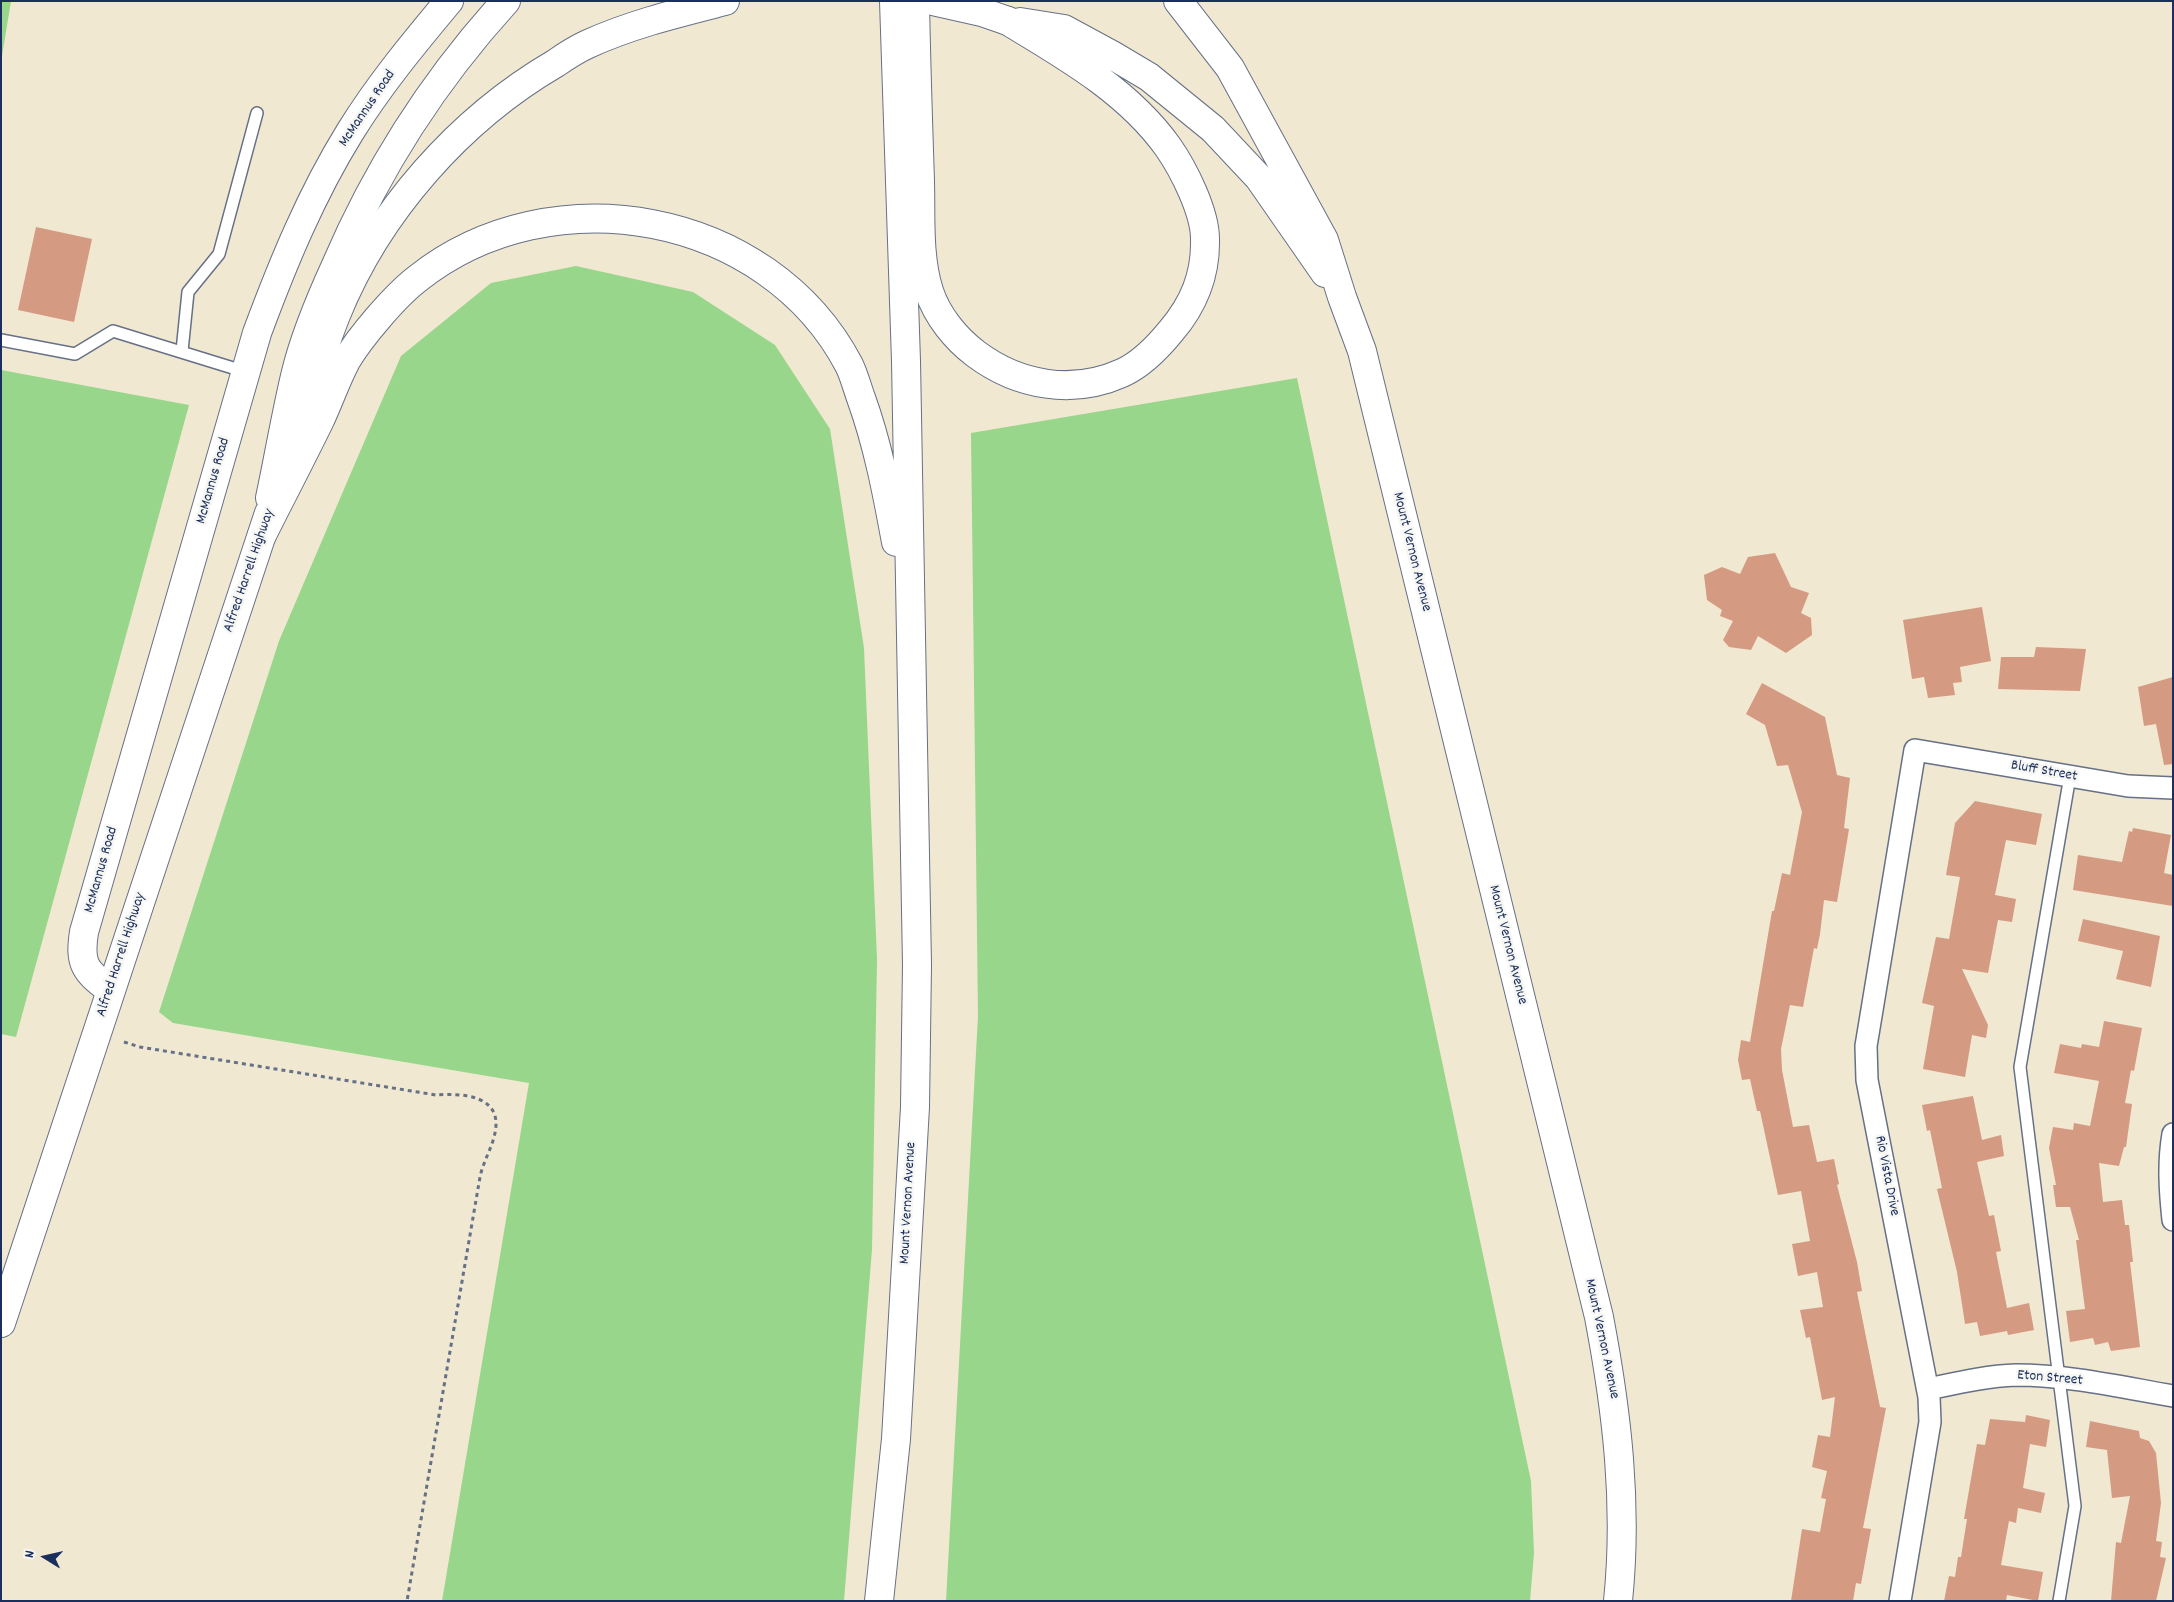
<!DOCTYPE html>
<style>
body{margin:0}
#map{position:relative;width:2174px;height:1602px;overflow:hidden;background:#f0e8d1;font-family:Dekko,sans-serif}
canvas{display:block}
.frame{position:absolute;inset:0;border:2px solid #1b2f5e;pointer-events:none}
.north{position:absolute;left:20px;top:1532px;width:50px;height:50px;-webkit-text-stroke:4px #f6f6f2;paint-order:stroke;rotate:280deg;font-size:14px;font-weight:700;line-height:20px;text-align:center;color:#1b2f5e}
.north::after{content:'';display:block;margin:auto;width:18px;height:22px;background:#1b2f5e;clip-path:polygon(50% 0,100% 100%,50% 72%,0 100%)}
</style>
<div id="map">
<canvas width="2174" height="1602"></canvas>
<div class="frame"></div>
<div class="north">N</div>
</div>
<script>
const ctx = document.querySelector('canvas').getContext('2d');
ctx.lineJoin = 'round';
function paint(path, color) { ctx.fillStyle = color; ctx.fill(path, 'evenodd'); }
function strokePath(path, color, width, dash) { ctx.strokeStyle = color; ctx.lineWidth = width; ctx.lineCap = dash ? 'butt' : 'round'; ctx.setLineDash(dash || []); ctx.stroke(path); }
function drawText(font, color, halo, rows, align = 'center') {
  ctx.font = font + ' Dekko,sans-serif'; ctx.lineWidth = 5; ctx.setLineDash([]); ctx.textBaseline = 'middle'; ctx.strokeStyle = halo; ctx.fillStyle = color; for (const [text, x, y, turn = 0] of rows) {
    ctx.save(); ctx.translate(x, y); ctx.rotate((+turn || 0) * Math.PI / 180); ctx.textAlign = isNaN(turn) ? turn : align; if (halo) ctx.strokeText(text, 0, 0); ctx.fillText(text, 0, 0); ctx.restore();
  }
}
const green = new Path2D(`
 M1,1H11L1,62Z
 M576,266L693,292L775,345L830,429L864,648L877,959L872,1249L844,1601H442L529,1083L173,1023L159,1012L279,641L401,356L491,283Z
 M1,370L189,405L16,1037L1,1034Z
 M1297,378L1531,1481L1534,1553L1530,1601H946L978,1016L971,433Z`);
const building = new Path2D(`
 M36,227L92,239L74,322L18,310Z
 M1775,553L1791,587L1809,593L1801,613L1811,618L1812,635L1786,653L1758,636L1751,650L1729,647L1723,640L1733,621L1720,616L1722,610L1707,600L1704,575L1722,567L1740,574L1748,557Z
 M1982,607L1991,661L1960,667L1962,682L1953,683L1955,695L1928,698L1924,677L1912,679L1903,620Z
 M2036,647L2086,649L2080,691L1998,689L2001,657H2034Z
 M2173,677V764L2164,765L2156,724L2144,726L2138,687Z
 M1762,683L1825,717L1837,775L1850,778L1844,828L1849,829L1837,902L1824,900L1820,934L1817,949L1814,948L1803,1007L1790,1005L1781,1049L1782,1070L1793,1127L1809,1125L1817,1162L1834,1159L1839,1184L1837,1185L1857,1262L1862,1291L1857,1292L1880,1407L1886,1408L1863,1528L1871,1529L1861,1584L1856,1583L1853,1601H1791L1802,1529L1820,1532L1826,1499L1821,1498L1827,1471L1812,1467L1818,1435L1830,1437L1835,1397L1822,1400L1810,1337L1806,1338L1800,1310L1823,1307L1817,1272L1798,1276L1792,1244L1810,1241L1801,1191L1778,1195L1760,1111H1757L1750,1079L1742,1080L1738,1060L1741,1040L1750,1042L1772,911H1774L1782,873L1790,875L1802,812L1788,765L1777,766L1765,725L1746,714Z
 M1975,801L2042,814L2036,845L2006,840L1995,895L2016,899L2012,922L1998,920L1988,973L1962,969L1988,1025L1986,1038L1972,1035L1965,1077L1923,1069L1934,1006L1922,1003L1936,937L1949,939L1960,877L1946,875L1955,823Z
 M2133,828L2171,835L2164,873L2173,875V906L2073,890L2078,855L2122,862L2129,831L2132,832Z
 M2083,919L2160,936L2151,987L2116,979L2123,951L2078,941Z
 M2104,1021L2142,1028L2134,1071L2131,1070L2125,1103L2132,1104L2126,1147H2124L2119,1166L2099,1163L2103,1202L2122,1200L2125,1225H2129L2133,1262H2130L2140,1347L2111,1351L2108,1342L2095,1345L2093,1338L2070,1342L2066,1311L2085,1309L2076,1240H2079L2070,1207H2056L2053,1185H2056L2049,1148L2053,1127L2073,1130L2074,1123L2090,1126L2099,1081L2054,1073L2060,1044L2081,1048L2082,1044L2099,1047Z
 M1973,1096L1982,1140L2001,1135L2004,1156L1977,1162L1989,1216L1994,1215L2001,1251L1996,1252L2007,1308L2029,1303L2034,1330L2008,1335L2007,1331L1980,1336L1977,1322L1965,1324L1957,1272L1937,1189L1942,1188L1930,1130L1927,1131L1922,1105Z
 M2026,1415L2050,1420L2046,1447L2030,1444L2023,1488L2045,1493L2041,1513L2018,1508L2016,1523L2009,1521L2001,1565L2043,1572L2038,1601L2007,1595L2006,1601H1944L1949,1576L1955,1577L1958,1557H1961L1967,1519H1964L1977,1444L1985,1445L1990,1419L2025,1422Z
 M2090,1421L2139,1431L2140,1438L2149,1441L2156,1453L2161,1503L2156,1541L2162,1542L2160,1557L2166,1558L2156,1601H2111L2116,1542L2121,1543L2130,1496L2112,1498L2107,1450L2086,1447Z`);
const path = new Path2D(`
 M124,1042L140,1047L436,1095C462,1093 503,1095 495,1133C492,1148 483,1162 480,1177L407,1601`);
const lane = new Path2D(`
 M1,340L75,354L113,331L246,372
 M182,351L188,292L219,254L257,113
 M2059,1601L2075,1506L2020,1067L2070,776`);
const street = new Path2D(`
 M2173,1134C2168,1164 2170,1191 2173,1220
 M1928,1389C1957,1383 1986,1376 2016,1375C2069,1375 2121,1387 2173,1396
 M1900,1601L1930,1422L1929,1397L1867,1080L1866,1046L1915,750L2128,786L2173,788`);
const secondary = new Path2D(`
 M933,1L982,12L1008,21
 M286,465C302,415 317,363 336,315C378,211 460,119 556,63C566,56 577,49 588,44C632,24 678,13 725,1
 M110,990C85,971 79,964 84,932L257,333C283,263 311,195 350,132C379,85 414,43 449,1
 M1,1323L269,513`);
const highway = new Path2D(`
 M915,1C916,61 918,121 920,181C921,217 918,256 929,291C937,316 956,339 976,354C1019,386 1073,395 1122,373C1142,364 1158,347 1171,331C1194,304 1206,275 1205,239C1205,212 1184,170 1168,147C1128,91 1066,56 1008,21
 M1178,1L1230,68L1324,240L1342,297L1362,351L1599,1317C1617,1412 1628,1505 1618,1601
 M1020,22L1064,29L1112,55L1149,77L1213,129L1259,178L1325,273
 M270,498C279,456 286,413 296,372C305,335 320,300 336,265C378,167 434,80 506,1
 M262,535C281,497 301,459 320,420C329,401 336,380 346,361C360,337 395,296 417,279C551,172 768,211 849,365C854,375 857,387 861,398C878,445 887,493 896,542
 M879,1601L896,1439L915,1107L917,965L906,361L894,1`);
const streetNames = [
 ["McMannus Road",368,109,-56],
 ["McMannus Road",214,481,-74],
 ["Mount Vernon Avenue",1411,552,76],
 ["Alfred Harrell Highway",250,571,-71],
 ["Bluff Street",2044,772,10],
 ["McMannus Road",102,870,-74],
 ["Mount Vernon Avenue",1507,945,76],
 ["Alfred Harrell Highway",122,955,-72],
 ["Rio Vista Drive",1886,1176,79],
 ["Mount Vernon Avenue",909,1203,-87],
 ["Mount Vernon Avenue",1601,1339,78],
 ["Eton Street",2050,1379,5]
];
paint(green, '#97d68b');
paint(building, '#d59a82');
strokePath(lane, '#667086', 14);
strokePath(street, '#667086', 24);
strokePath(secondary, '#667086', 30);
strokePath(highway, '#667086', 30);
strokePath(path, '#667086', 3, [4, 4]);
strokePath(lane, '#fff', 11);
strokePath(street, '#fff', 21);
strokePath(secondary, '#fff', 28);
strokePath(highway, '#fff', 28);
drawText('15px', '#1b2f5e', '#f6f6f2', streetNames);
</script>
